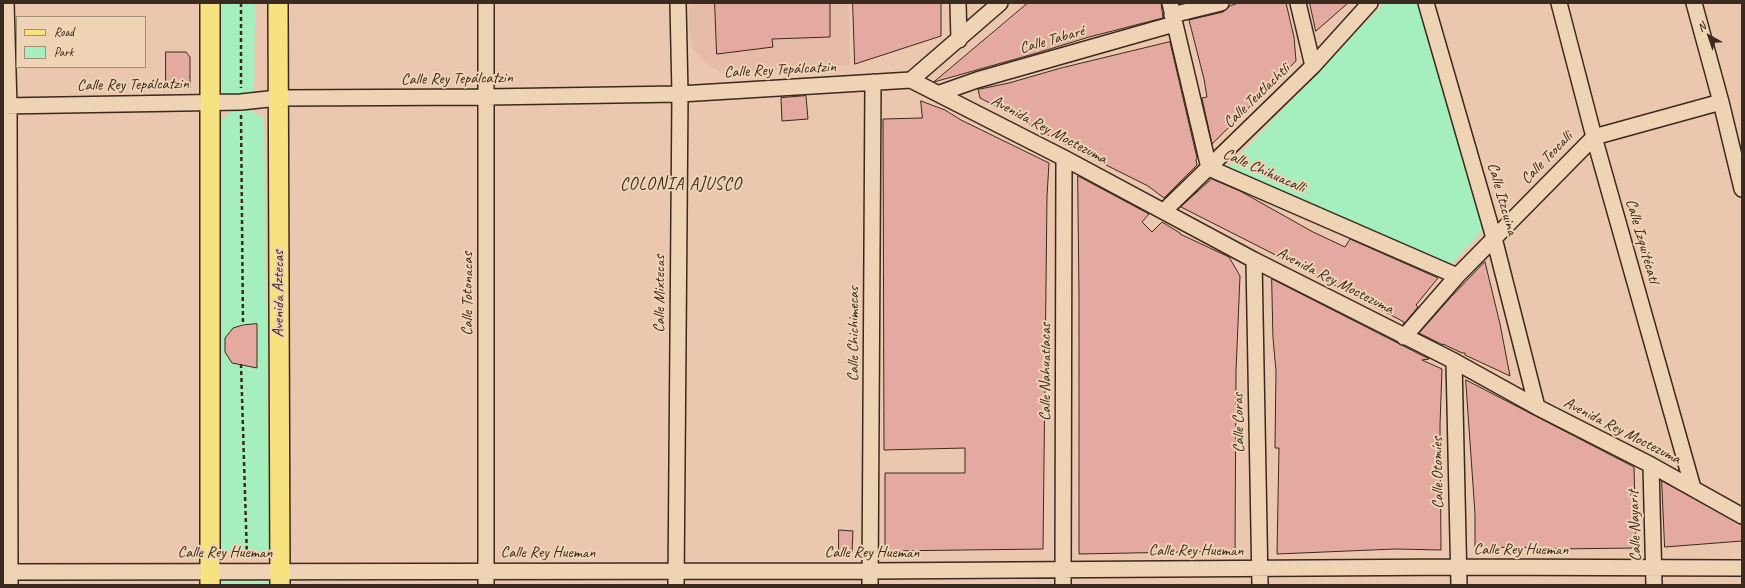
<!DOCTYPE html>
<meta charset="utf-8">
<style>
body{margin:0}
#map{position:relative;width:1745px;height:588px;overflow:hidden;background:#ebc7af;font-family:Caveat,sans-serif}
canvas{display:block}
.frame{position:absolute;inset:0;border:4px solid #3b2a1e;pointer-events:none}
.legend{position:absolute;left:16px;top:16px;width:130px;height:52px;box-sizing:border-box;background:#eed3b5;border:1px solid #a68f79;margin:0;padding:5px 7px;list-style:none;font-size:12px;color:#3b2a1e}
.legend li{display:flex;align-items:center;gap:8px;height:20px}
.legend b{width:20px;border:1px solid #a68f79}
.north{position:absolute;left:1689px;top:16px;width:40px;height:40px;-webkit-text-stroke:3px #eed3b5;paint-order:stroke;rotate:320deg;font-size:11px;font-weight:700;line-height:16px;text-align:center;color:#3b2a1e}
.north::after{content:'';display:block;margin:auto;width:14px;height:18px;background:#3b2a1e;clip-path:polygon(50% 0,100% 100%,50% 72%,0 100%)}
</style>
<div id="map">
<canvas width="1745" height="588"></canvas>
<div class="frame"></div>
<ul class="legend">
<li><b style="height:5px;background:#f6e281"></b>Road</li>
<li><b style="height:11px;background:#a5eebd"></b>Park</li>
</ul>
<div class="north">N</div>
</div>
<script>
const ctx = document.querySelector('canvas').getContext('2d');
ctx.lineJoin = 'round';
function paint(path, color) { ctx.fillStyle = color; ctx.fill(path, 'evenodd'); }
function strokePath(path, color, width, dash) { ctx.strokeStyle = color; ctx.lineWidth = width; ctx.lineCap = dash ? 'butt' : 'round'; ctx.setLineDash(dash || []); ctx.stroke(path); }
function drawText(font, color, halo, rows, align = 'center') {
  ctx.font = font + ' Caveat,sans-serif'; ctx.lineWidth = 4; ctx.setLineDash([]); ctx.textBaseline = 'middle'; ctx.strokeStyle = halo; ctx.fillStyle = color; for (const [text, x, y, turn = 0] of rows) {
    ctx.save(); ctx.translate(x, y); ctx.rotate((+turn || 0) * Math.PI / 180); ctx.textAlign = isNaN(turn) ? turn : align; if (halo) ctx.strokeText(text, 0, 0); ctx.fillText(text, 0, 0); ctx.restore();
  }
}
const built = new Path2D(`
 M689,3H849L850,65L722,73L705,62L693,49L689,29Z`);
const green = new Path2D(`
 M221,3H255L254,94L221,100Z
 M1384,3H1422L1486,227L1446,270L1225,170Z
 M241,103L264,119L270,555L248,553L221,555L222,120Z
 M221,578L245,580L273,578V585H221Z`);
const building = new Path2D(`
 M715,3H830V37L772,39L773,47L717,54Z
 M853,3H941V36L855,64Z
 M1028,3H1161L1163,18L1089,37L1037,53L934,82Z
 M1239,3H1286L1294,37L1296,61L1212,144L1202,98L1207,97L1204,79L1189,20L1223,12L1230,6Z
 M1310,3H1348L1316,31Z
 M1170,42L1197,158L1196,160L1197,165L1164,198L1148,186L1094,159L1029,125L1031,124L980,98L978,89H980L1009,83L1061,68Z
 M166,52H186L190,57V88H166Z
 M806,96L808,119L782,121L781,98Z
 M921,101L945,110L961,120L1049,163L1047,196L1043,549L885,551V473H965V448L884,450L883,119L922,118Z
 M1078,176L1149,214L1142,222L1152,232L1162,222L1180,233V234L1229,257L1240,276L1236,371L1235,551L1079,554V294Z
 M1212,179L1240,191L1313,232L1345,247L1350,239L1438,278L1416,305L1418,307L1403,325L1404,322L1325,280L1181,207Z
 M1485,262L1500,324L1510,376L1465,355V353H1462L1443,344V345L1419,333L1451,297Z
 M1272,279L1429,359L1422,360L1442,369L1440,425L1441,550L1395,549L1277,554L1279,448H1275L1276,371L1273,338Z
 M257,324V368L232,363L225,352V338L233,328L243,325Z
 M1466,380L1634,467L1636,548L1555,549L1517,547L1475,548V514Z
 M1662,481L1742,525V541L1665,547Z
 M839,530L853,531L852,552L839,551Z`);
const path = new Path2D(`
 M241,3V88
 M241,115L243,325
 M241,364L247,558`);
const minor = new Path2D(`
 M6,3L9,106L10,585
 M486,3V585
 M958,3L959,40
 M1170,3L1209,168L1457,276
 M1298,3L1313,66
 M1426,3L1494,238L1537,407
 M1559,3L1594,137L1693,488
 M1694,3L1721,102L1742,189
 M1172,15L1221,3
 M911,80L1000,3
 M940,93L977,80L1174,24
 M3,106L241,102L278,98L486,97L680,94L911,80L1064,158L1254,260L1454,361L1537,407L1651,465L1742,516
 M1164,211L1313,66L1370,3
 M1254,260L1260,585
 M1404,337L1457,276L1594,137L1721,102
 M1454,361L1459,585
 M1651,465L1654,585
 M3,572L870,571L1459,567L1742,568
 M676,585L680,94L678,3
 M870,585L873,82
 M1063,585L1064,158`);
const major = new Path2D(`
 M210,3V585
 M278,3L280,585`);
const streetNames = [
 ["Calle Tabaré",1052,40,-16],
 ["Calle Rey Tepálcatzin",780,70,-3],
 ["Calle Rey Tepálcatzin",457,79,-1],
 ["Calle Rey Tepálcatzin",133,85,-1],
 ["Calle Teutlachtli",1257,96,-44],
 ["Avenida Rey Moctezuma",1049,130,28],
 ["Calle Teocalli",1547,158,-46],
 ["Calle Chihuacalli",1264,171,24],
 ["Calle Itzcuina",1502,199,74],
 ["Calle Izquitécatl",1642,241,74],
 ["Avenida Rey Moctezuma",1335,281,27],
 ["Avenida Aztecas",279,294,-90],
 ["Calle Totonacas",468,294,-90],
 ["Calle Mixtecas",660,294,-90],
 ["Calle Chichimecas",854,334,-90],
 ["Calle Nahuatlacas",1046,372,-90],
 ["Calle Coras",1239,423,-91],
 ["Avenida Rey Moctezuma",1622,431,27],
 ["Calle Otomíes",1438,473,-91],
 ["Calle Nayarit",1635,526,-92],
 ["Calle Rey Hueman",1521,550],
 ["Calle Rey Hueman",1196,551],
 ["Calle Rey Hueman",225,553],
 ["Calle Rey Hueman",548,553],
 ["Calle Rey Hueman",872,553]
];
const neighbourhoodNames = [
 ["COLONIA AJUSCO",681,185]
];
paint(built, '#e6bba8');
paint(green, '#a5eebd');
paint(building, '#e4aaa2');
strokePath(building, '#3b2a1e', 1);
strokePath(minor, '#3b2a1e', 18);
strokePath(major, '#3b2a1e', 22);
strokePath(path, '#3b2a1e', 2.5, [4, 3]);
strokePath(minor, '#eed3b5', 15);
strokePath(major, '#f6e281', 19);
drawText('16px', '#3b2a1e', '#eed3b5', streetNames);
ctx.letterSpacing = '1px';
drawText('17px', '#3b2a1e', '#eed3b5', neighbourhoodNames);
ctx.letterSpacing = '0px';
</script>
